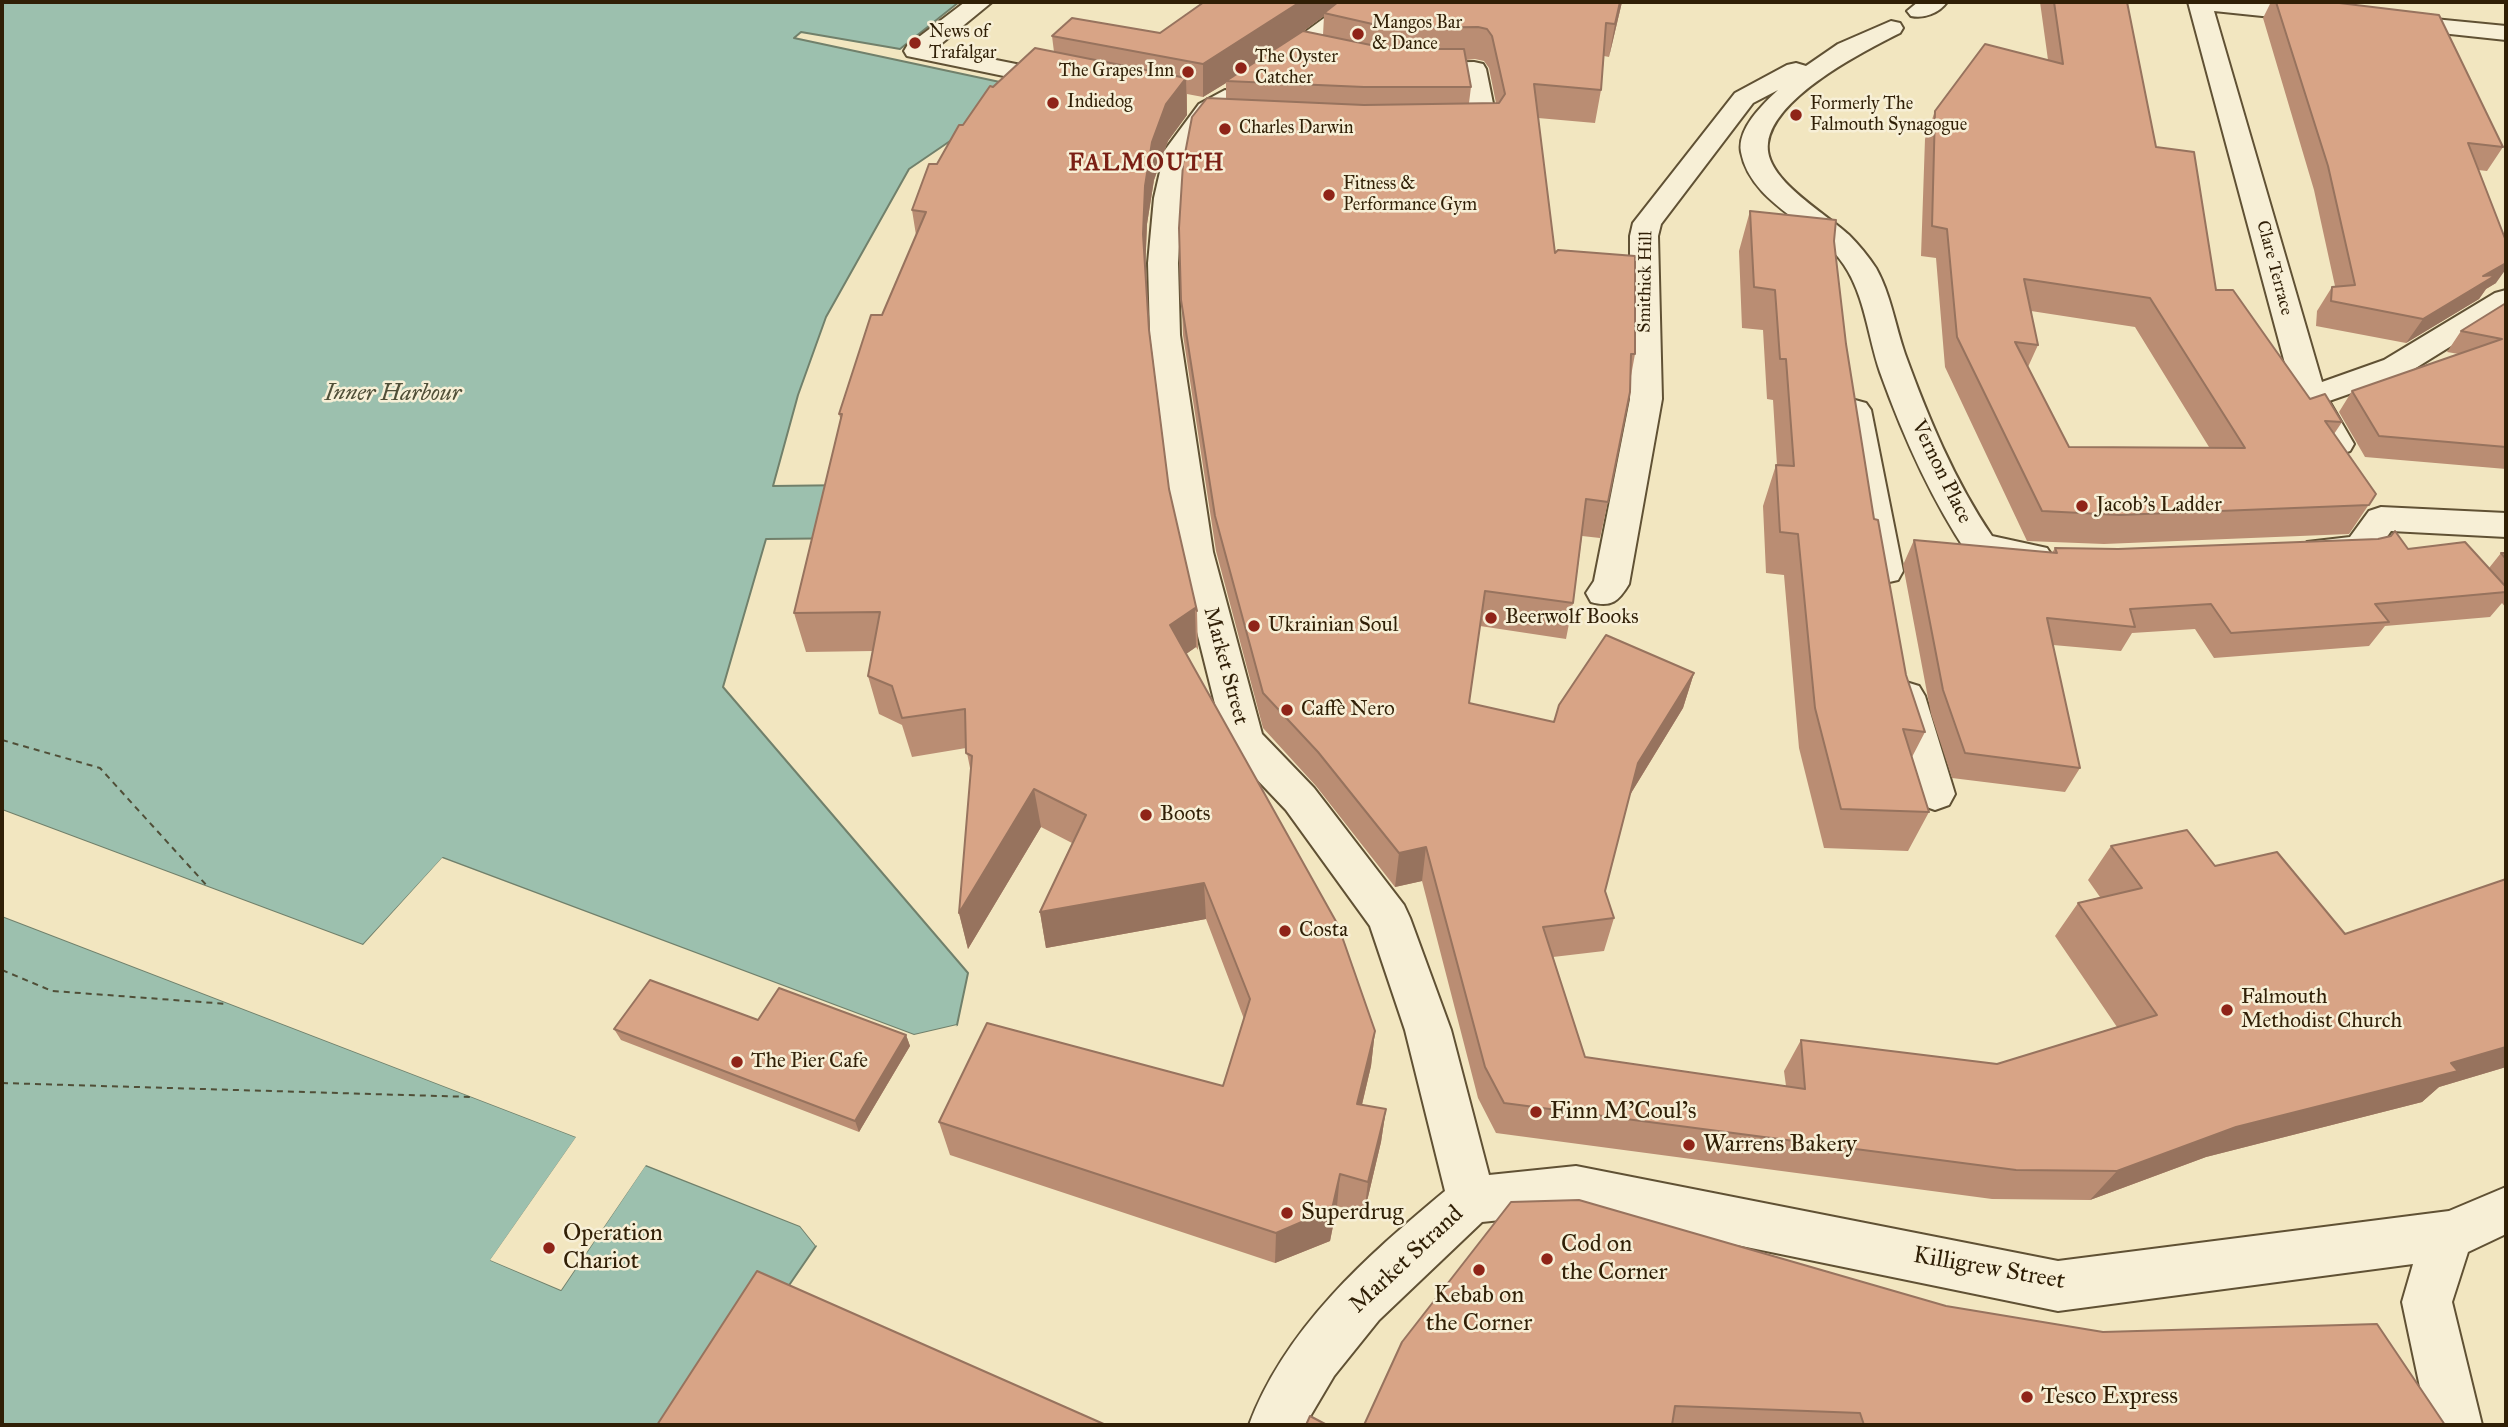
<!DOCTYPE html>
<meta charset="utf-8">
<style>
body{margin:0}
#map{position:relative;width:2508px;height:1427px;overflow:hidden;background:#f2e6c0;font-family:"IM FELL Great Primer",serif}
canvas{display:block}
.frame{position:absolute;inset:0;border:4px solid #301f06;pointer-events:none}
</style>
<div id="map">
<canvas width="2508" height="1427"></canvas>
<div class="frame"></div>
</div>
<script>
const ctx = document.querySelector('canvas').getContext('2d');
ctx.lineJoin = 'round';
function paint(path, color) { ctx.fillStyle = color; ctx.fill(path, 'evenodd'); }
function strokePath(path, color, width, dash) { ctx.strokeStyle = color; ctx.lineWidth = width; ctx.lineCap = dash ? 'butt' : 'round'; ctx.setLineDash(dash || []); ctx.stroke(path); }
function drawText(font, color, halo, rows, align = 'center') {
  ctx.font = font + ' "IM FELL Great Primer",serif'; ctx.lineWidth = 5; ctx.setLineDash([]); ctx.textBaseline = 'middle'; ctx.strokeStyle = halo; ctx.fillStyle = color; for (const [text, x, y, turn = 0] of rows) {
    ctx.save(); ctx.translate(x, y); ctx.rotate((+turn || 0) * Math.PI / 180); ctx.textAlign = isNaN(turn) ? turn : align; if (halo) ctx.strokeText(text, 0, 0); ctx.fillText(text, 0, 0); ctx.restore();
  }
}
const water = new Path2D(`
 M2,2H959L900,49L801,32L794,38L1028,88L909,169L826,317L798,395L773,486L852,485L865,538L766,539L723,687L968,973L957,1025L914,1035L443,858L363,945L2,810Z
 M2,916L577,1137L491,1260L561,1290L645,1165L800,1226L816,1246L693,1425H2Z`);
const pier = new Path2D(`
 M2,810L363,945L442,858L914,1035L957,1025L954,1029L913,1039L443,862L363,949L2,813Z
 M2,913L579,1134L580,1139L496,1258L560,1286L645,1162L801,1223L818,1243L816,1246L800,1226L646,1165L561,1290L490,1260L576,1137L2,916Z`);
const ferry = new Path2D(`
 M2,740L100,768L209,888
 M2,970L52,991L228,1004
 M2,1083L472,1097`);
const minor = new Path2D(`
 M965,2H992L936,48L1071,75L1075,80L1071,85L1062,88L907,56L904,51L907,46Z
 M1346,2H1373L1285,70H1267L1264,65L1267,60Z
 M1918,2H1947C1939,13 1924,19 1911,16L1907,11Z
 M2188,2H2264L2320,8L2328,10L2332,15L2328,20L2320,22L2214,11L2322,382L2384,360L2495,293L2506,290V312L2406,374L2329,401L2354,444L2350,451L2338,455L2326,451L2294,397Z
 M2393,15L2506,26V40L2385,27L2381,22L2385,17Z
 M1891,21L1900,23L1903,28L1900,33C1862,52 1774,97 1768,143C1763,179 1826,213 1849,235C1859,245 1868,256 1876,268C1891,295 1895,325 1905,354C1928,417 1954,480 1992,536L2047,548L2053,557L2047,566L2035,569L1968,554C1930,497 1903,436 1880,372C1868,337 1865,296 1844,265C1818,224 1751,205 1741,152C1737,129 1762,105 1778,90L1753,103L1661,224L1658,236L1662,399L1629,584C1619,601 1611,608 1591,602L1586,593L1594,581L1630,399V236L1633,223L1735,93L1787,65L1796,63L1806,66L1838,44Z
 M1474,62L1483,64L1486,69L1498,128L1494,134H1450L1446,128L1450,122L1471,120L1463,77L1408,75L1405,70L1408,65L1417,63Z
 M1225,90L1234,93L1238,98L1217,114L1191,150L1182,198L1178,263L1180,335L1213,552L1262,734L1314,788L1404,905L1410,918L1451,1030L1489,1175L1576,1166L2058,1261L2449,1211L2506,1187V1234L2468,1252L2452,1302L2482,1425H2428L2402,1302L2413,1264L2058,1311L1576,1212L1482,1222L1379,1320L1334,1376L1305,1425H1249C1285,1328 1367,1256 1445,1191L1405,1030L1370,926L1286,810L1230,751L1224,740L1177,552L1150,335L1148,263L1154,198L1165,150L1199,104Z
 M1855,400L1866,403L1871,410L1903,571L1898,580L1885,583L1872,580L1867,571L1839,410L1844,403Z
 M2381,507L2506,513V537L2391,531L2372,558L2319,563L2307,560L2301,551L2307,542L2350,537L2369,511Z
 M1906,682L1919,686L1925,696L1955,794L1949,805L1935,810L1921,805L1915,794L1887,696L1893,686Z`);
const wall = new Path2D(`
 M1204,2H1622L1609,57L1604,56L1601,90L1595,123L1538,118L1555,253L1635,354L1608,502L1600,538L1582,536L1573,603L1566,639L1480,626L1469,703L1554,722L1694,673L1683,708L1630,795L1605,891L1614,918L1604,951L1553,957L1585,1057L1786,1086L1784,1071L1801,1040L1997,1064L2117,1027L2055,936L2078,903L2100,897L2088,880L2111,846L2215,866L2345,934L2506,879V1067L2439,1087L2422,1102L2206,1157L2090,1200L1992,1199L1496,1133L1478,1098L1422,881L1395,887L1316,786L1263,728L1216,551L1183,335L1179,228L1226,99V83L1203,97L1187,94V115L1168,141L1154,180L1147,224L1145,271L1149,330L1169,489L1197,611L1198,650L1196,647L1186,654L1375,1031L1371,1066L1362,1105L1386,1109L1381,1142L1364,1214L1337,1206L1330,1241L1275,1263L950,1155L939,1122L1223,1086L1244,1019L1206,919L1046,948L1040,912L1072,843L1041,827L968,949L959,913L971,773L966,748L912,757L902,725L879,714L868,676L873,651L806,652L794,613L841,421L839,414L916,235L912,210L937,164L963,125L1054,52L1052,36L1160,33ZM1324,16L1323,35L1304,31L1310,26ZM1475,59L1484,61L1489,68L1496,103H1469L1471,87L1466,60Z
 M2040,2H2127L2156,147L2216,290L2310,399L2342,422L2334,434L2376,494L2349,534L2104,544L2027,541L1945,367L1936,258L1921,256L1925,139L1935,111L2048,60ZM2031,311L2135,327L2209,447H2069L2028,367L2038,345Z
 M2271,2H2331L2503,147L2487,171L2478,170L2496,283L2486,289L2479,299L2406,343L2316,326L2317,311L2332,287L2335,286L2314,190L2263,18Z
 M1750,211L1834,241L1846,344L1874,519L1906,675L1925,732L1912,757L1929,812L1908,851L1824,848L1799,748L1784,575L1766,573L1763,506L1776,465H1777L1773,400L1767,399L1763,330L1742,328L1739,251Z
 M2506,303V469L2365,457L2339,412L2352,391L2459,354L2447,352L2461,331Z
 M1914,540L2052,553L2055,548L2408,549L2489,568L2501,553H2506V608L2502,603L2490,617L2385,626L2369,646L2214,658L2195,629L2132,633L2121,651L2053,645L2080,768L2065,792L1952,778L1931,714L1903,565Z
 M758,1020L906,1035L910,1046L859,1132L621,1040L614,1029Z
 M1946,1306L2445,1425H1364Z`);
const shadedWall = new Path2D(`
 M1300,2H1343L1324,13V16L1287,43L1226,81V83L1203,97V64Z
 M1620,2H1622L1609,57L1615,24Z
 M1186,78L1187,115L1168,141L1154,180L1147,224L1145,273L1143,234L1145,186L1152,142L1166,104Z
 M2506,263V269L2496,283L2486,289L2479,299L2406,343L2423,319L2483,276Z
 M1195,608L1196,647L1172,664L1170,625Z
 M1694,673L1683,708L1628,798L1638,763Z
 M1034,789L1041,827L968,949L959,913Z
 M1426,847L1422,881L1395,887L1399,853Z
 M1204,883L1206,919L1046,948L1040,912Z
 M1375,1031L1371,1066L1354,1138L1357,1104Z
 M906,1035L910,1046L859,1132L855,1121Z
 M2506,1047V1067L2439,1087L2422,1102L2206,1157L2090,1200L2117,1171L2236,1127Z
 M1386,1109L1381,1142L1364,1214L1368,1182Z
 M1340,1174L1337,1206L1330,1241L1275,1263L1276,1233Z`);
const building = new Path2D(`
 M1204,2H1300L1203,64L1052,36L1072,18L1160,33Z
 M1338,2H1620L1615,24L1606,23L1601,90L1534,84L1555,253L1558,250L1635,256V354H1631L1630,392L1608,502L1586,499L1573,603L1485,591L1469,703L1554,722L1559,705L1606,635L1694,673L1638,763L1605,891L1614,918L1543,927L1585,1057L1805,1089L1801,1040L1997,1064L2157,1015L2078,903L2142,888L2111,846L2187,830L2215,866L2277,852L2345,934L2506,879V1047L2451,1063L2458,1071L2236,1127L2117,1171L2016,1170L1504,1103L1485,1067L1426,847L1399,853L1318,752L1263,693L1215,516L1181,300L1179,228L1183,164L1192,117L1207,98L1364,105L1499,103L1505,94L1492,36L1487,29L1478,27L1390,28L1324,13Z
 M2054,2H2127L2156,147L2194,152L2216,290H2233L2310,399L2325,394L2342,422L2325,421L2376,494L2369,505L2120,515L2042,511L1957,337L1947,229L1932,226L1935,111L1985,44L2063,64ZM2024,279L2150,298L2245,448L2069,447L2015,342L2038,345Z
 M2276,2H2331L2439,15L2503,147L2468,143L2506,241V263L2483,276L2496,275L2423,319L2331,301L2332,287L2355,285L2328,166Z
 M1303,31L1390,49H1464L1471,87H1364L1226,81Z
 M1035,48L1186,78L1166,104L1152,142L1145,186L1143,234L1149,330L1169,489L1197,611L1195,608L1170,625L1338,925L1375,1031L1357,1104L1386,1109L1368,1182L1340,1174L1332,1209L1276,1233L939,1122L987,1023L1223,1086L1250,999L1204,883L1040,912L1086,815L1034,789L959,913L972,756L966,753L965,709L902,718L892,686L868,676L880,612L794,613L842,414H839L871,315H882L926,212L912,210L929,164H937L959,125H963L990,86L993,87Z
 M1750,211L1836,220L1834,241L1846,344L1874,519L1878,520L1906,675L1925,732L1903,729L1929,812L1841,809L1815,708L1798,534L1780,532L1776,465L1794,466L1786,359H1780L1775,290L1754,287Z
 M2506,303V447L2379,436L2352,391L2502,339L2461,331Z
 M2395,531L2408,549L2465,542L2506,587V592L2375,604L2389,622L2231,633L2211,604L2130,609L2135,627L2047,618L2080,768L1965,753L1943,690L1914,540L2057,553L2055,548L2118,549L2378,539L2391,536Z
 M2501,553H2506V559Z
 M650,980L758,1020L779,988L906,1035L855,1121L614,1029Z
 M1579,1200L1946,1306L2103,1332L2377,1324L2445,1425H1864L1860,1413L1675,1406L1672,1425H1364L1402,1342L1511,1202Z
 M757,1271L1106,1425H657Z
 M1310,1416L1327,1425H1306Z`);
const markers = [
 [1358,34,7,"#8f2418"],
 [915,43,7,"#8f2418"],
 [1241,68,7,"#8f2418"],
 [1188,72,7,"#8f2418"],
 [1053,103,7,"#8f2418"],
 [1796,115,7,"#8f2418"],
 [1225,129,7,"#8f2418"],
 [1329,195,7,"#8f2418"],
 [2082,506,7,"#8f2418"],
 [1491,618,7,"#8f2418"],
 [1254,626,7,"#8f2418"],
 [1287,710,7,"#8f2418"],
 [1146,815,7,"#8f2418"],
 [1285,931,7,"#8f2418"],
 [2227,1010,7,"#8f2418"],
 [737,1062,7,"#8f2418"],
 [1536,1112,7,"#8f2418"],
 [1689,1145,7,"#8f2418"],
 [1287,1213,7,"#8f2418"],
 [549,1248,7,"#8f2418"],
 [1547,1259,7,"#8f2418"],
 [1479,1270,7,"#8f2418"],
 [2027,1397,7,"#8f2418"]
];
const farPoinames = [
 ["Mangos Bar",1372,24],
 ["& Dance",1372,45],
 ["News of",929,33],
 ["Trafalgar",929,54],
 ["The Oyster",1255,58],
 ["Catcher",1255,79],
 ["The Grapes Inn",1174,72,"right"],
 ["Indiedog",1067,103],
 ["Formerly The",1810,105],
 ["Falmouth Synagogue",1810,126],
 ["Charles Darwin",1239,129],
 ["Fitness &",1343,185],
 ["Performance Gym",1343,206]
];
const farStreetnames = [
 ["Clare Terrace",2274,268,75],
 ["Smithick Hill",1646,282,-89]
];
const streetNames = [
 ["Vernon Place",1941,472,64],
 ["Market Street",1225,666,75]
];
const poiNames = [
 ["Jacob's Ladder",2096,506],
 ["Beerwolf Books",1505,618],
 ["Ukrainian Soul",1268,626],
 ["Caffè Nero",1301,710],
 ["Boots",1160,815],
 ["Costa",1299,931],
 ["Falmouth",2241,998],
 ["Methodist Church",2241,1022],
 ["The Pier Cafe",751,1062]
];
const farDistrictnames = [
 ["FALMOUTH",1147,164]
];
const waterNames = [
 ["Inner Harbour",393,394]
];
const nearPoinames = [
 ["Finn M'Coul's",1550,1112],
 ["Warrens Bakery",1703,1145],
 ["Superdrug",1301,1213],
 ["Operation",563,1234],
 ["Chariot",563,1262],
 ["Cod on",1561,1245],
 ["the Corner",1561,1273],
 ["Kebab on",1479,1296,"center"],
 ["the Corner",1479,1324,"center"],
 ["Tesco Express",2041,1397]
];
const nearStreetnames = [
 ["Market Strand",1407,1260,-43],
 ["Killigrew Street",1989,1269,10]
];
paint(water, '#9cc0ae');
strokePath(water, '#71806b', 2);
paint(pier, '#f2e6c0');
strokePath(ferry, '#504f38', 2, [6, 5]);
strokePath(minor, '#605134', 4);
paint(minor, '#f7efd6');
paint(wall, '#ba8d73');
paint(shadedWall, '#97735e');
paint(building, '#d8a486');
strokePath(building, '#97735e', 2);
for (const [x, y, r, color] of markers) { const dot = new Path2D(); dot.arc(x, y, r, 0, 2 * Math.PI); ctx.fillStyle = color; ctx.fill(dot); strokePath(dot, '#f7efd6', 2.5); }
drawText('18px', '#301f06', '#f7efd6', farPoinames, 'left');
drawText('18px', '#301f06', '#f7efd6', farStreetnames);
drawText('21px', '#301f06', '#f7efd6', streetNames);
drawText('21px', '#301f06', '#f7efd6', poiNames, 'left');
ctx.letterSpacing = '2px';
drawText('bold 23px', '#7a1f14', '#f7efd6', farDistrictnames);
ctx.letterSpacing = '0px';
drawText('italic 23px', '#504f38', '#f7efd6', waterNames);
drawText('24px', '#301f06', '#f7efd6', nearPoinames, 'left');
drawText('24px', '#301f06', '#f7efd6', nearStreetnames);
</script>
